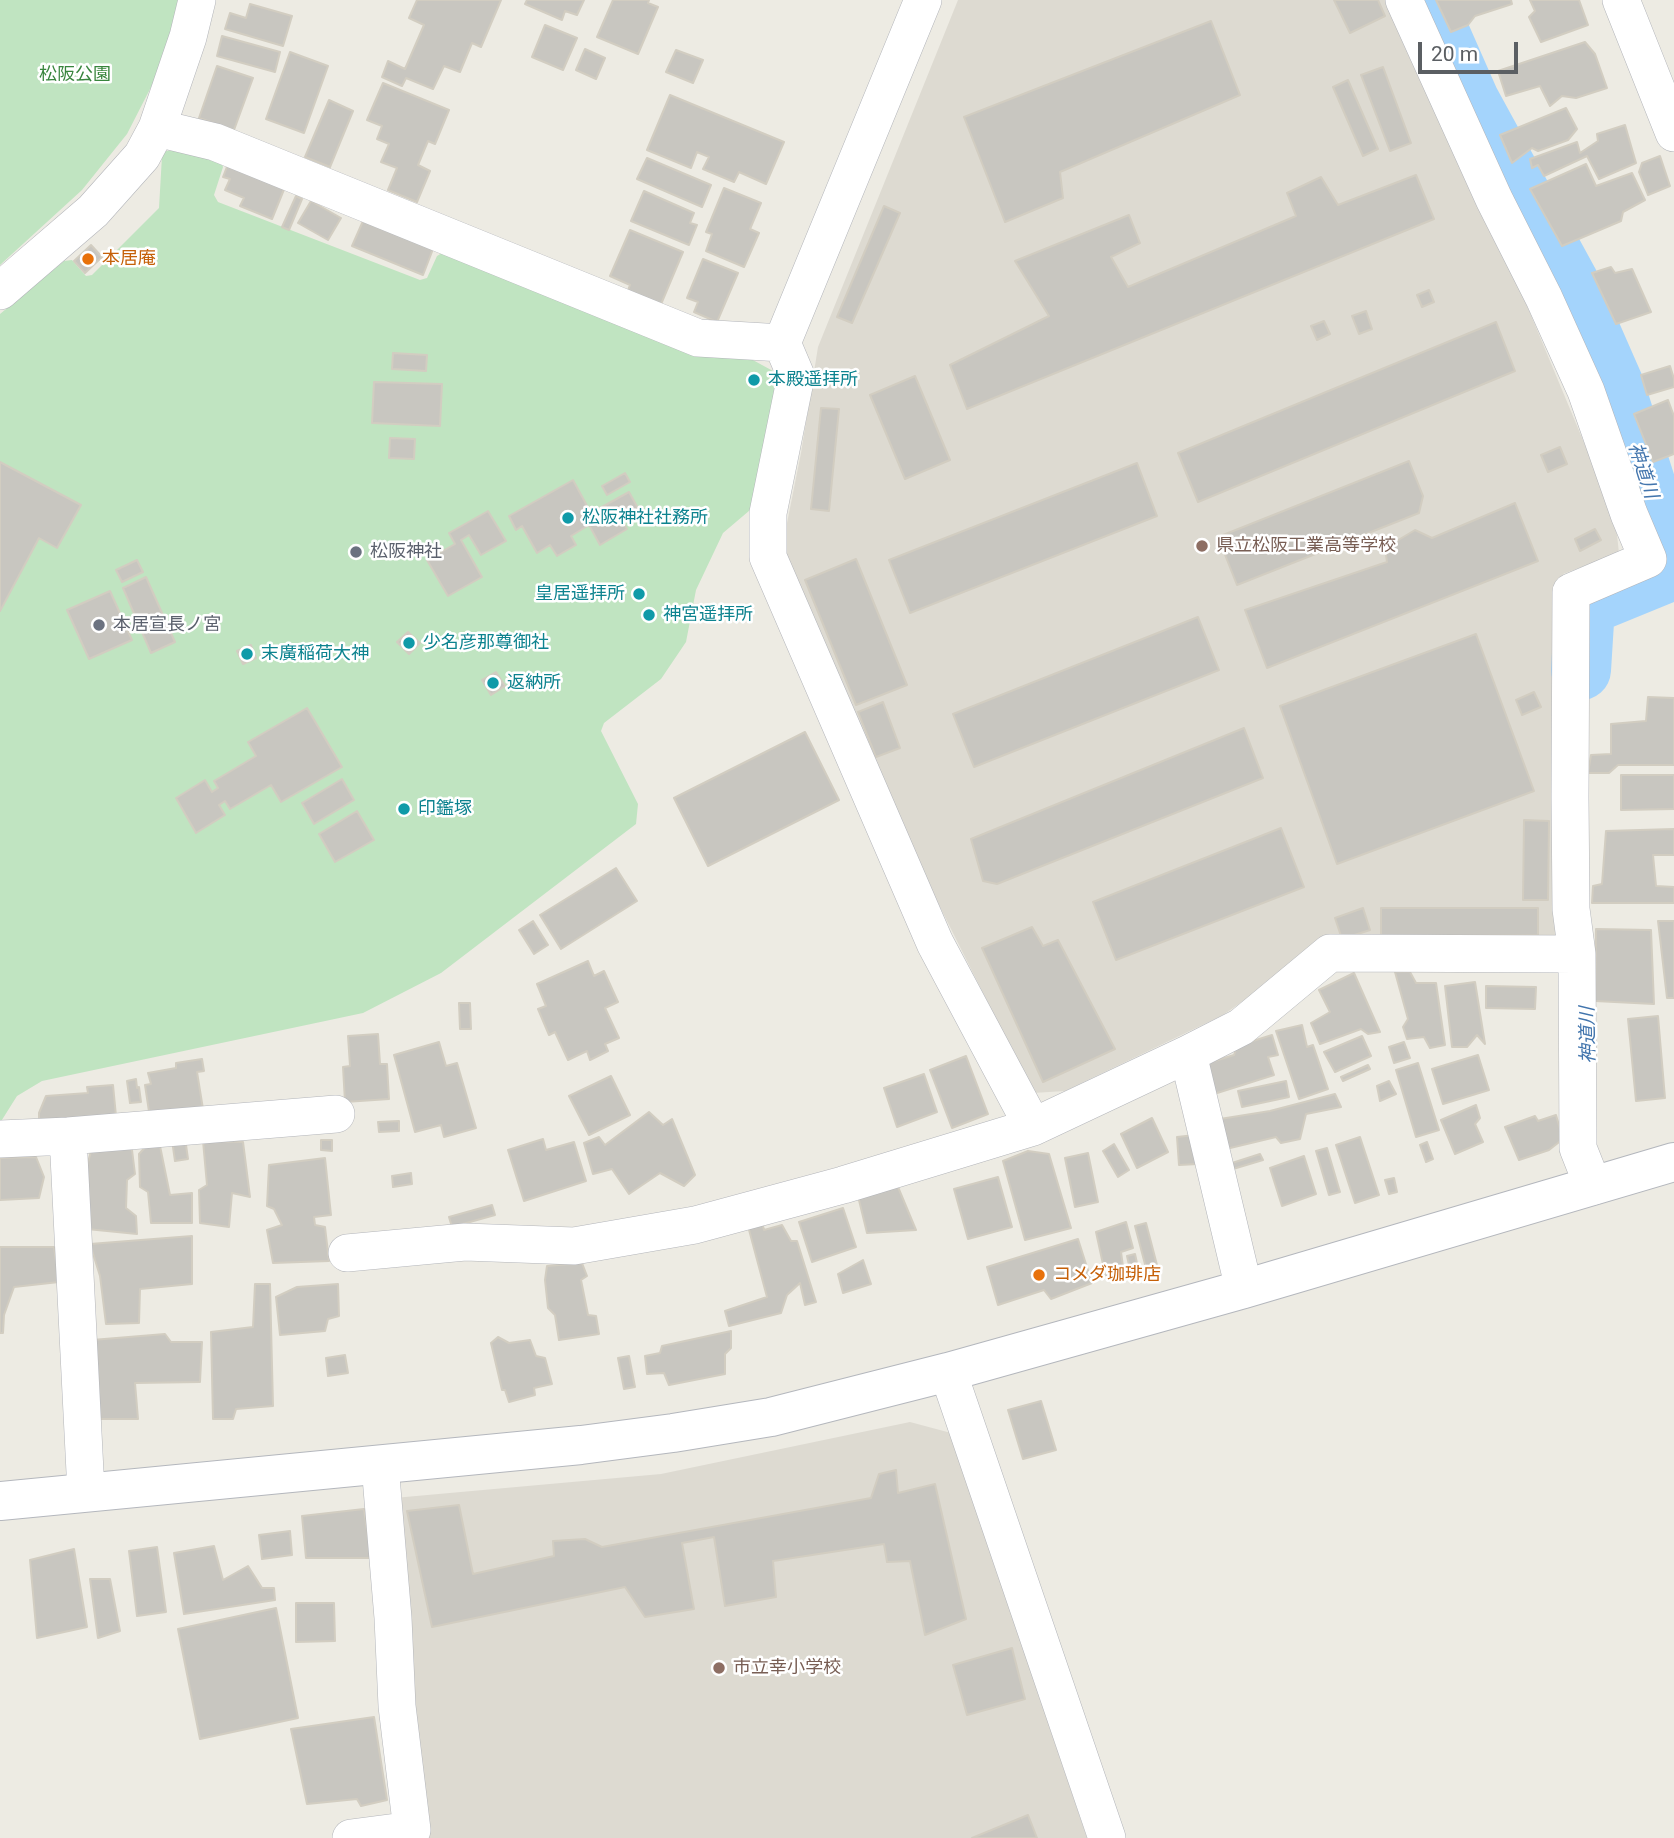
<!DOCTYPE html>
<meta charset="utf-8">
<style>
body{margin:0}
#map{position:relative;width:1674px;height:1838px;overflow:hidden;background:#edebe3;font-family:Roboto,sans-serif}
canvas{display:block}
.scale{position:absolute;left:1418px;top:42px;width:100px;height:32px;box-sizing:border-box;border:4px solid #5b5f63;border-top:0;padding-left:9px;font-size:21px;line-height:24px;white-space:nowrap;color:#5b5f63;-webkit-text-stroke:5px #fff;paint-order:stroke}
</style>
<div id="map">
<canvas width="1674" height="1838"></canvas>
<div class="scale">20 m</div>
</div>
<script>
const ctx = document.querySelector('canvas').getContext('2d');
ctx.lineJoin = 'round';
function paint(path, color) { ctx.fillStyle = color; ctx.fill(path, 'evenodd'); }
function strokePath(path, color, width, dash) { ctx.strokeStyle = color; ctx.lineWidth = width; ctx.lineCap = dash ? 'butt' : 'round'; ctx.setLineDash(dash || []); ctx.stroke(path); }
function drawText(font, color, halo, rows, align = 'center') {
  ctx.font = font + ' Roboto,"Noto Sans JP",sans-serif'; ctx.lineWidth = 5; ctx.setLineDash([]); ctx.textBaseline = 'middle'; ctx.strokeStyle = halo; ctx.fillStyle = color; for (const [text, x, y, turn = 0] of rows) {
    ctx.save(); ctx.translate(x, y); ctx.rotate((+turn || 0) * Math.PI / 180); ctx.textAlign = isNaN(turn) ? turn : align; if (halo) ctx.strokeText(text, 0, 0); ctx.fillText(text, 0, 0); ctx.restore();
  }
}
const education = new Path2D(`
 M958,0H1393L1510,265L1615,517L1619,553L1563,574L1560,943L1313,952L1223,1015L1065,1091L1033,1093L913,853L788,561L784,538L801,453L818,347Z
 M910,1422L951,1433L1087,1838H424L394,1498L661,1474Z`);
const green = new Path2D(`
 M0,0H181L171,48L127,134L82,190L0,265Z
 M188,148L221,162L223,167L214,195L218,202L420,280L427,278L437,256L442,253L751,359L784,377L756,505L723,533L696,590L686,642L661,679L604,723L601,731L638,804L636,824L441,973L363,1013L42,1081L17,1096L0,1123V314L64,261L72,260L86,276L92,275L159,208L162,156L166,151Z`);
const river = new Path2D(`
 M1425,0L1470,102L1569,283L1615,388L1673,570L1585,606L1581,670`);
const building = new Path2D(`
 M417,0H501L481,47L472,43L460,72L444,66L433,89L406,78L402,86L382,77L388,61L405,69L424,25L409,18Z
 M527,0H584L577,15L565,11L562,20L525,4Z
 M613,0H649L648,3L658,7L638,54L597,37Z
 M1334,0H1378L1385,16L1350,33Z
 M1436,0H1511L1512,4L1475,16L1468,25L1451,32Z
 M1530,0H1579L1588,25L1541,42L1529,17L1535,11Z
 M250,4L292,16L283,46L225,29L230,13L246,18Z
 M1211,21L1240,95L1060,172L1063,198L1005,222L964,117Z
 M545,25L577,38L563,70L532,57Z
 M222,36L280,52L275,72L217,56Z
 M1585,42L1595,54L1607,88L1576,98L1562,96L1550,106L1540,86L1506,96L1498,71Z
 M585,49L605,58L596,79L576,70Z
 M676,50L703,60L693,83L666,72Z
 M290,52L328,66L304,133L266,119Z
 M217,66L253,78L234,130L199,118Z
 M1383,67L1411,143L1390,151L1361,75Z
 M1348,80L1378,149L1363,156L1333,87Z
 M383,83L449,110L435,144L428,141L418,165L430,171L417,202L388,190L397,168L381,162L389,144L377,139L382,126L367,120Z
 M670,95L784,142L766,184L739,172L734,182L703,169L709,157L697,152L691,168L647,150Z
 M329,100L353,111L330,167L305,157Z
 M1566,108L1577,129L1568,140L1538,151L1532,148L1512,163L1500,135Z
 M1625,125L1636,163L1599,179L1587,156L1544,176L1538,165L1532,168L1530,159L1577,142L1580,153L1598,141L1597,134Z
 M1660,156L1670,186L1648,195L1639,172L1642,163Z
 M647,158L711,185L702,207L637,179Z
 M228,164L285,187L272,219L240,206L244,198L225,190L230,179L223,177Z
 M1586,164L1596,186L1632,173L1645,200L1623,212L1621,221L1562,246L1530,189Z
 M1416,175L1434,219L967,409L950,365L1049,316L1015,261L1129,215L1140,243L1111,257L1128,287L1296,216L1287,193L1321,177L1338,205Z
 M724,188L761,203L750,229L759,233L744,267L706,251L712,234L706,232Z
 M644,191L694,213L690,223L697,225L689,245L631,221Z
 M296,196L302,199L289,230L282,227Z
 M311,201L341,218L328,240L298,223Z
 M884,206L900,213L852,323L837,317Z
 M363,221L433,249L423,275L352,246Z
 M630,230L683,252L659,309L626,295L630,285L610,276Z
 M91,245L102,257L85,273L74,261Z
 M703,259L738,273L717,322L694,312L698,302L687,298Z
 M1611,267L1615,273L1632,269L1651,312L1616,324L1592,273Z
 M1429,290L1434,302L1422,307L1417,295Z
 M1366,311L1372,329L1359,334L1352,316Z
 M1324,321L1330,334L1317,340L1311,326Z
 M1496,322L1515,371L1198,502L1178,453Z
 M393,353L427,355L426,371L392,369Z
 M1670,366L1674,379V387L1647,395L1641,375Z
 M915,376L950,460L905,479L870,395Z
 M374,382L442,384L440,426L372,423Z
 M1668,400L1674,416V454L1653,462L1634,414Z
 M821,408L839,409L829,511L811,509Z
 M390,438L415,439L414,459L389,458Z
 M1560,447L1567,464L1548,472L1541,455Z
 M1409,461L1423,496L1419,513L1237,585L1218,537Z
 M0,462L81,505L57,548L39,538L0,611Z
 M1137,463L1157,516L910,613L889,560Z
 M625,473L630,482L607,495L602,486Z
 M573,480L591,513L629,492L639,510L622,520L627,529L600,545L589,525L571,536L576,545L557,556L550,545L537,553L522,526L516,530L509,516Z
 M1515,503L1538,561L1267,668L1245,610L1387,562L1385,548L1415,530L1432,538Z
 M488,511L506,541L481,555L469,535L461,540L482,577L448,596L427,560L455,544L449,533Z
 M1595,529L1601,540L1580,551L1575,539Z
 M856,559L907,685L856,705L805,580Z
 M137,560L143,572L122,582L116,570Z
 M146,577L175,642L151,653L123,588Z
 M110,591L132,640L89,659L67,610Z
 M1198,617L1219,670L974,767L953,714Z
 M408,632L420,643L409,654L397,642Z
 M1476,634L1534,791L1337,864L1280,706Z
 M251,645L256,658L243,664L237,651Z
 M496,672L505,686L491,695L482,680Z
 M1534,692L1541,707L1522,715L1516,700Z
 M1648,697L1674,698V765H1618L1609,773H1588L1591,755L1611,754V724L1646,721Z
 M883,702L900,748L876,757L858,712Z
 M307,708L342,767L281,802L271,785L230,809L225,801L219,805L225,815L196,833L176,798L205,780L212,792L218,788L214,781L256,756L248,742Z
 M1244,728L1263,778L997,884L983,881L971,839Z
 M805,732L839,800L708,866L674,798Z
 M1621,775H1674V809L1621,810Z
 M342,779L354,800L314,824L302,803Z
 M357,811L374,840L335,862L319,834Z
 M1524,820L1549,821L1548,900H1523Z
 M1281,828L1304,887L1116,960L1093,902Z
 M1674,829V855H1653L1656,886L1674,887V903H1592L1593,886L1602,884L1606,831Z
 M616,868L637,901L561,949L540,915Z
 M1363,908L1370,930L1342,939L1335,918Z
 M1381,908H1538V935H1381Z
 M533,921L548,945L534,954L519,930Z
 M1658,921H1674V998H1667Z
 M1032,927L1043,946L1058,940L1115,1049L1043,1082L982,948Z
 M1596,929L1651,930L1654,1004L1595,1001Z
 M588,961L594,976L604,971L618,1002L605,1008L619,1038L605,1044L608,1051L590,1060L587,1051L568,1060L555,1032L549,1035L538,1009L546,1006L537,984Z
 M1395,972H1410L1416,983H1436L1445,1045L1430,1048L1424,1037L1407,1039L1403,1027L1408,1019Z
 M1354,973L1380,1032L1368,1034L1361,1029L1320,1044L1311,1023L1330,1012L1319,990Z
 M1475,982L1485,1044L1477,1035L1467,1047H1452L1445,986Z
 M1486,986L1536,987L1535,1009L1486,1008Z
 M459,1003H470L471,1029H460Z
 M1658,1016L1665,1098L1636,1101L1628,1019Z
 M1302,1025L1307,1047L1313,1045L1328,1089L1299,1099L1276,1031Z
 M378,1034L380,1064H387L389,1099L345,1102L343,1067L350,1066L348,1036Z
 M1272,1035L1278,1055L1268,1057L1274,1075L1214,1094L1205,1064L1234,1055L1237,1046Z
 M1362,1036L1371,1056L1335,1072L1324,1052Z
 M439,1042L446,1066L457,1063L476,1128L444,1137L441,1125L415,1132L394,1055Z
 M1404,1042L1410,1058L1394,1063L1389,1047Z
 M1478,1055L1489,1090L1443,1104L1432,1069Z
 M966,1056L988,1114L952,1128L930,1070Z
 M202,1059L204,1071L197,1072L203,1109L150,1118L145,1085L151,1084L148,1073L176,1068V1063Z
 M1418,1063L1439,1130L1416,1137L1396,1070Z
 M1368,1065L1370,1069L1343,1081L1341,1077Z
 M924,1074L937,1112L897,1127L884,1088Z
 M611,1076L630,1115L589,1135L569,1096Z
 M136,1079L137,1088L139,1087L141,1102L130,1103L127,1081Z
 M1286,1081L1289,1097L1242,1107L1238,1091Z
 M1389,1081L1396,1094L1380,1101L1377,1086Z
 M113,1085L116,1116L39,1121V1113L46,1096L88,1093L87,1087Z
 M1335,1094L1341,1107L1306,1114L1300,1139L1281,1143L1276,1137L1226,1149L1220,1119L1270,1111Z
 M1476,1105L1480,1118L1475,1124L1483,1142L1455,1154L1441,1120Z
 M649,1112L663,1125L672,1119L695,1175L684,1186L660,1173L629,1194L612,1169L593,1174L584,1143L599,1137L605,1145Z
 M1556,1115L1563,1139L1549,1150L1519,1160L1505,1127L1535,1116L1538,1121Z
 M1152,1118L1168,1152L1137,1168L1121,1134Z
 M399,1121V1131L379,1132L378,1122Z
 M1195,1135L1198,1164L1179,1165L1177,1137Z
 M1360,1137L1379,1195L1355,1203L1336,1145Z
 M185,1138L188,1159L175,1161L172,1140Z
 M543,1139L546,1150L574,1142L586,1181L524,1201L508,1150Z
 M94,1140L131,1142L135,1174L127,1180L126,1208L136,1216L137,1234L87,1229L83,1181Z
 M321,1140H332V1151L321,1150Z
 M203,1141L243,1142L250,1197L232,1193L229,1227L200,1223L199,1190L207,1185Z
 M1427,1142L1433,1159L1426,1162L1420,1145Z
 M149,1143L160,1146L170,1195L192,1193V1223H151L148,1192L140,1187L139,1154Z
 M1114,1144L1129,1170L1118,1177L1103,1151Z
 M1327,1148L1340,1192L1329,1195L1316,1151Z
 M1028,1151L1049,1154L1071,1228L1025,1240L1003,1161Z
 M1088,1153L1098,1202L1075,1207L1065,1158Z
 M1260,1154L1263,1160L1233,1169L1232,1163Z
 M1304,1156L1316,1194L1282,1206L1270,1168Z
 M36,1157L44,1177L39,1198L0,1200V1158Z
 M325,1158L331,1215L314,1217L315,1225L325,1227L329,1261L273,1263L267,1230L282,1225L274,1209L267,1206L269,1165Z
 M411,1173L412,1184L393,1187L392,1176Z
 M998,1177L1012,1227L968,1239L954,1189Z
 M1394,1178L1397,1192L1389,1194L1385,1180Z
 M898,1187L916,1230L867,1233L858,1196Z
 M492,1205L495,1215L452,1227L449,1217Z
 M843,1208L856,1247L812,1262L799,1222Z
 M762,1222L764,1230L782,1225L791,1241H797L816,1302L805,1305L800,1283L787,1295L781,1313L729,1326L725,1311L767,1297L748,1226Z
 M1126,1222L1133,1248L1121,1252L1124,1274L1106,1278L1096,1232Z
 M1146,1223L1157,1265L1146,1268L1135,1226Z
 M192,1236V1284L140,1289L139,1323L106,1324L100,1276L90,1244Z
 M1078,1239L1092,1283L1051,1299L1044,1290L998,1305L987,1267Z
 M0,1247H54L59,1282L14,1287L4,1315L3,1333H0Z
 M1135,1254L1139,1272L1131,1274L1127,1256Z
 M863,1260L871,1284L843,1293L838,1274Z
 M582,1263L587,1276L581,1280L588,1315L596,1316L599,1334L559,1340L555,1315L548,1308L545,1280L547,1266Z
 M255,1284H270L273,1406L236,1409L233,1419H213L211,1332L253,1327Z
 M338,1284L339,1316L328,1319L325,1331L280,1335L276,1297L297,1287Z
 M731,1331V1348L725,1354V1374L669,1385L664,1373L647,1374L645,1356L660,1353L662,1346Z
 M165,1334L171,1342H202L200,1382L135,1383L138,1419H96L92,1340Z
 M498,1337L509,1343L530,1340L536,1356L545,1358L552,1384L534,1388L535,1395L509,1402L505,1390H502L491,1343Z
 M345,1355L348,1373L328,1376L326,1358Z
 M629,1356L635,1387L624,1389L618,1358Z
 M1041,1401L1056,1450L1023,1459L1008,1410Z
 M896,1470L898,1493L935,1484L966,1619L925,1635L910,1561L887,1562L884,1544L773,1561L776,1597L725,1606L714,1537L682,1543L694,1609L645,1617L625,1587L432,1627L407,1511L459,1505L473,1574L554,1556L553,1541L585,1539L602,1547L871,1498L879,1474Z
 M364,1509L371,1558H306L302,1516Z
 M290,1531L292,1555L262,1559L259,1535Z
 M214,1546L223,1580L248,1566L262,1588H274L275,1600L184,1614L174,1553Z
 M157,1547L166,1612L137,1616L129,1551Z
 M74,1549L87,1627L37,1638L30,1560Z
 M90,1579H110L120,1631L98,1638Z
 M296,1603H334L335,1641L296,1642Z
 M276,1608L298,1718L200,1739L178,1629Z
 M1012,1648L1025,1699L967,1715L953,1665Z
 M374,1717L387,1800L361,1806L357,1799L307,1804L291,1729Z
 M1028,1815L1037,1838H972Z`);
const street = new Path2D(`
 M923,0L782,343L796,376L768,513V557L935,943L1033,1127
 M1404,0L1494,199L1544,298L1586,391L1629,514L1648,559L1571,592L1570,797L1571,909L1577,954L1578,1148L1593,1186
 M1621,0L1674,133
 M157,128L215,142L698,338L782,343
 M0,291L93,211L142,156L157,128L188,37L197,0
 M1188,1054L1244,1289
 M68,1136L86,1492
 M0,1139L68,1136L336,1114
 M347,1253L465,1242L574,1246L695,1225L843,1185L1033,1127L1188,1054L1241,1027L1330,953L1577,954
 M948,1372L1107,1838
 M351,1838L412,1830L397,1706L393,1618L380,1465`);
const secondary = new Path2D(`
 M0,1501L581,1445L673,1433L771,1417L948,1372L1244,1289L1674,1162`);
const markers = [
 [88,259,7,"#e8710a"],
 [754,380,7,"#0f9aa8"],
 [568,518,7,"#0f9aa8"],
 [1202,546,7,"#8d6e63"],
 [356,552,7,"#6b7280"],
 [639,594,7,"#0f9aa8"],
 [649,615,7,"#0f9aa8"],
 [99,625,7,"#6b7280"],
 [409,643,7,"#0f9aa8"],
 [247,654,7,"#0f9aa8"],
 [493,683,7,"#0f9aa8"],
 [404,809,7,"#0f9aa8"],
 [1039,1275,7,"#e8710a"],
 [719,1668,7,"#8d6e63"]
];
const parkNames = [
 ["松阪公園",75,75]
];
const foodNames = [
 ["本居庵",102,259],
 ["コメダ珈琲店",1053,1275]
];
const cultureNames = [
 ["本殿遥拝所",768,380],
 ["松阪神社社務所",582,518],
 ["皇居遥拝所",625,594,"right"],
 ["神宮遥拝所",663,615],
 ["少名彦那尊御社",423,643],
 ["末廣稲荷大神",261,654],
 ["返納所",507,683],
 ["印鑑塚",418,809]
];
const educationNames = [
 ["県立松阪工業高等学校",1216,546],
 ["市立幸小学校",733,1668]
];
const worshipNames = [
 ["松阪神社",370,552],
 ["本居宣長ノ宮",113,625]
];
const waterNames = [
 ["神道川",1642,471,72],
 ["神道川",1589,1035,-91]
];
paint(education, '#dddad1');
paint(green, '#c0e4c1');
strokePath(river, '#a4d4fc', 60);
paint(building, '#c8c6c0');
strokePath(building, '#d2cdc1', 2);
strokePath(street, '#b3b5ba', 38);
strokePath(secondary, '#b4b7bd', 40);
strokePath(street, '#fff', 37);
strokePath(secondary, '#fff', 38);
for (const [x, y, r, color] of markers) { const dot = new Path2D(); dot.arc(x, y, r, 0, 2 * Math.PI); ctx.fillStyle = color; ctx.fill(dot); strokePath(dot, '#fff', 2.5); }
drawText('18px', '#38853d', '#fff', parkNames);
drawText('18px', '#c56008', '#fff', foodNames, 'left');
drawText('18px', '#0d838f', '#fff', cultureNames, 'left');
drawText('18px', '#785e54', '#fff', educationNames, 'left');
drawText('18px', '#5b616d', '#fff', worshipNames, 'left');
drawText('italic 19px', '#4275ad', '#fff', waterNames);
</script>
